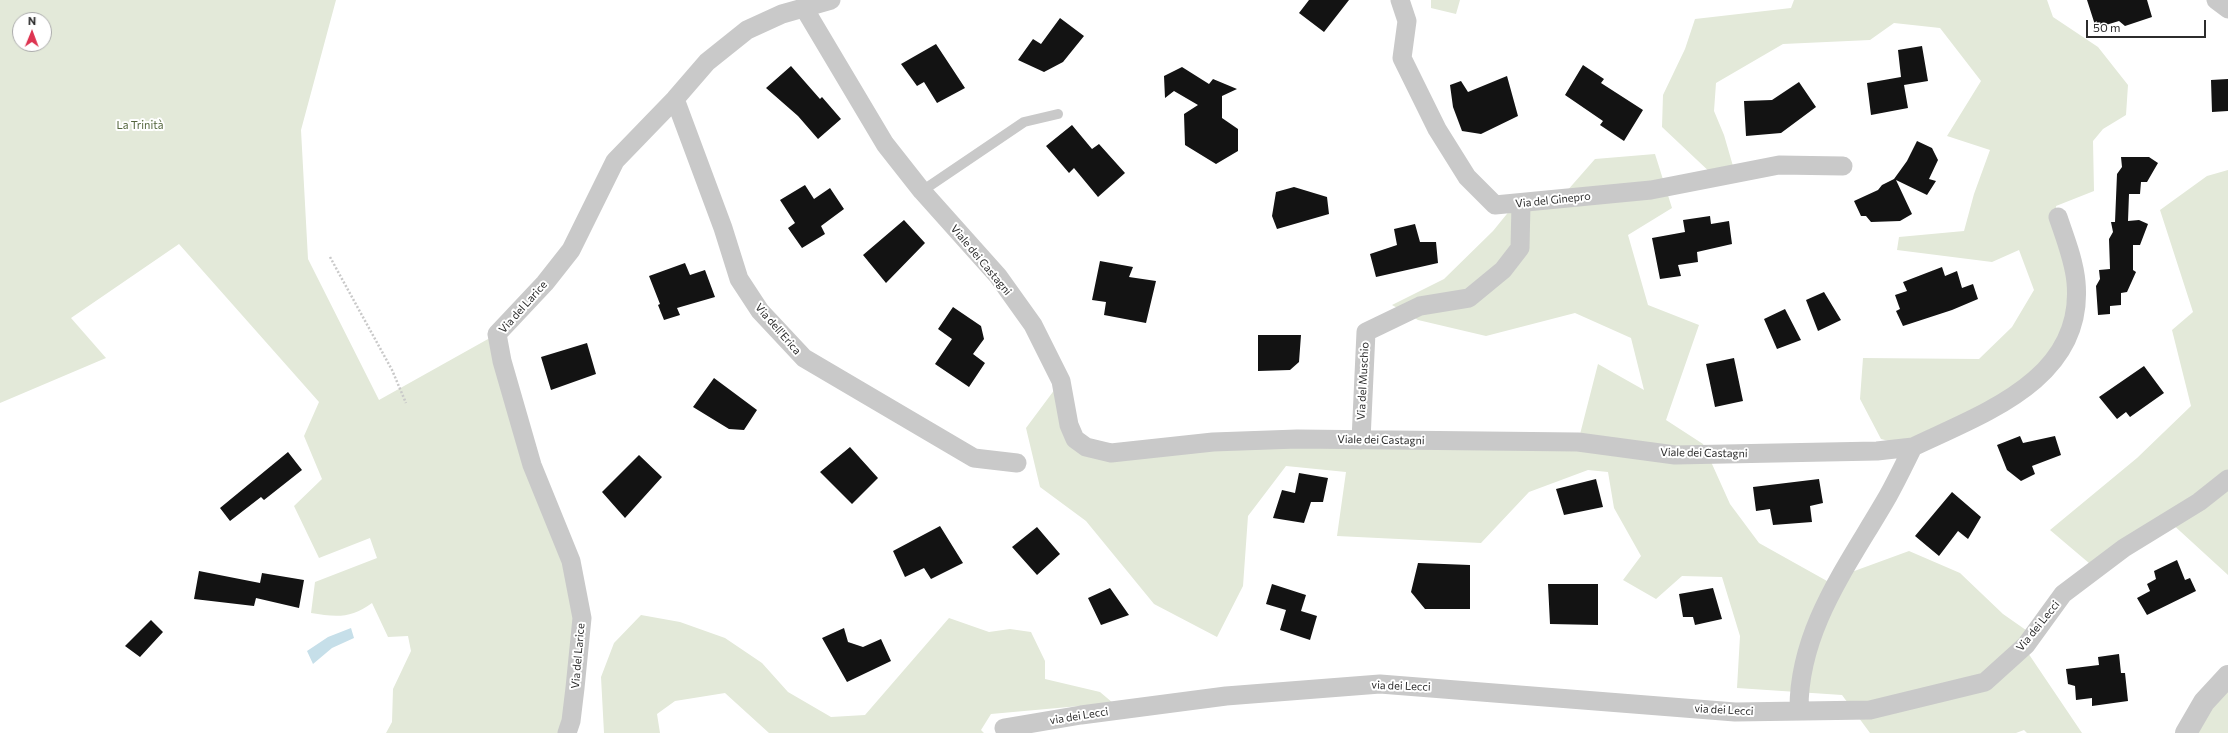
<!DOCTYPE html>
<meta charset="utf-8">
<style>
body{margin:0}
#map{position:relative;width:2228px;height:733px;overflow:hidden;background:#fff;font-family:Commissioner,sans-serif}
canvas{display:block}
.north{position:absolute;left:12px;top:12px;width:40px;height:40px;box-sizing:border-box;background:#fff;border:1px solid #ababab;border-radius:50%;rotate:1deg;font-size:11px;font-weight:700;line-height:16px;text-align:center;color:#2c2c2c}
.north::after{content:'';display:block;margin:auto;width:14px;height:18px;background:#dd3451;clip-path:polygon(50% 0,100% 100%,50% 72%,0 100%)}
.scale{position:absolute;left:2086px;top:20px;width:120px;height:18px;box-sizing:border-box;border:2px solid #2c2c2c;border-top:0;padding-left:5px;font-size:12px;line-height:14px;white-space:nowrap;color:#2c2c2c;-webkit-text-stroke:3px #fff;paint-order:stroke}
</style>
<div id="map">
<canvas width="2228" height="733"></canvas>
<div class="north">N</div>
<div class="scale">50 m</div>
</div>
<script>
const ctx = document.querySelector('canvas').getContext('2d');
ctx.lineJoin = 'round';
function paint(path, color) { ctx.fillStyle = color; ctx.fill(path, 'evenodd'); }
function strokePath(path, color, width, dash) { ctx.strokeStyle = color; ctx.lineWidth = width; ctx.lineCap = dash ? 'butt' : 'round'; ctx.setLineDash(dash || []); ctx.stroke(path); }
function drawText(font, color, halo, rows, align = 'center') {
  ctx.font = font + ' Commissioner,sans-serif'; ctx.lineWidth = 4; ctx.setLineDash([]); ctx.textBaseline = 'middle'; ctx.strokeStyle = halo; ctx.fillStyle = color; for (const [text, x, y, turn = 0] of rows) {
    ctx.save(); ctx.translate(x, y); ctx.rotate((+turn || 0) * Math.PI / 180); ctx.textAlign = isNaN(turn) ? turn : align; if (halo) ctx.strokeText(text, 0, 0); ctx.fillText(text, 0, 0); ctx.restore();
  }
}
const green = new Path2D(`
 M0,0H336L301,130L308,259L379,400L497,334L581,624L567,733H386L392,722L393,689L411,651L408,636L388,637L372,603C351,619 335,617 311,613L315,582L377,558L370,538L319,558L294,506L322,479L304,436L319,402L179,244L71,318L106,358L0,403ZM20,20H44V44H20Z
 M1431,0H1460L1456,14L1431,8Z
 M1794,0H2047L2053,17L2098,47L2128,85L2126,115L2103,129L2093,141L2094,191L2056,206L2074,320L2032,383L1913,447L1881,439L1860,399L1863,358L1979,359L2012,327L2034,290L2019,250L1992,262L1897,250L1899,237L1964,231L1974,194L1990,150L1947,136L1981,81L1940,28L1894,23L1870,40L1783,44L1716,83L1714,111L1724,135L1735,173L1714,176L1662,127L1663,95L1685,49L1695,19L1791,8Z
 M1655,154L1672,208L1628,235L1648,305L1699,325L1666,420L1703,444L1730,504L1759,543L1827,581L1909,551L1960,573L2003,614L2033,635L2024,647L2082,733H2027L2024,730L2016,733H1870L1842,695L1737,688L1740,636L1722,577L1682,576L1656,599L1623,580L1641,556L1614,508L1608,472L1588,470L1529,492L1481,543L1337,536L1346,472L1286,466L1248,516L1243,586L1217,637L1154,604L1086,521L1040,487L1026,428L1061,381L1086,447L1213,442H1578L1598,364L1644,390L1631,338L1575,313L1486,336L1418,320L1392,305L1444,279L1493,231L1515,204L1559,200L1595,159Z
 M2228,170V575L2169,521L2096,569L2050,530L2137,458L2191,406L2172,330L2193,312L2160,210L2207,176Z
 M641,615L680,622L725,638L762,663L788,692L831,717L865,715L949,618L989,632L1010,629L1031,632L1045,661V679L1100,692L1113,703L991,714L981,730L984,733H769L725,693L675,701L657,714L660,733H604L601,677L614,643Z
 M2228,680V733H2186Z`);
const water = new Path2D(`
 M351,628L354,638L332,648L313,664L307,651L328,637Z`);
const building = new Path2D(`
 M1309,0H1349L1324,32L1299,13Z
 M2087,0H2147L2152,17L2125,26L2119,21L2096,28Z
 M1060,18L1084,36L1063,62L1044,72L1018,60L1033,39L1041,44Z
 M936,44L965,88L937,103L924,82L917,86L901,64Z
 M1922,46L1928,81L1904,85L1908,108L1871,115L1867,83L1901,77L1898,50Z
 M1583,65L1604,79L1601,83L1643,110L1624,141L1600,125L1603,121L1565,95Z
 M791,66L820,99L822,97L841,119L818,139L798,116L766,88Z
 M1182,67L1209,84L1213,79L1237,89L1222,96V118L1238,129V151L1216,164L1185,145L1184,114L1198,105L1174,91L1165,98L1164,76Z
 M1507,76L1518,116L1481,134L1462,131L1453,107L1450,85L1461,81L1468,92Z
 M2228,79V111L2212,112L2211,80Z
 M1799,82L1816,107L1781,133L1746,136L1744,101L1772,100Z
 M1072,125L1092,149L1099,144L1125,173L1098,197L1074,168L1069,173L1046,146Z
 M1917,141L1932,148L1938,160L1929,179L1936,181L1927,195L1896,180L1912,214L1900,221L1871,222L1866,216H1861L1854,201L1878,190L1882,185L1894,179L1907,161Z
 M2121,157H2149L2158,163L2147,182H2141L2140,194H2129L2128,221L2139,220L2148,224L2140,245H2133V270L2136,272L2127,292L2121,293V305L2110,306V314L2098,315L2096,286L2100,279L2099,270L2110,269L2109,239L2113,232L2111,222H2115L2117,174L2122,167Z
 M805,185L814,199L830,188L844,209L821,226L825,234L802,248L788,228L795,223L780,200Z
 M1294,187L1327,197L1329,214L1277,229L1272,216L1276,192Z
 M1710,216L1711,224L1729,221L1732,244L1697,252L1698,262L1678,265L1681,276L1660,279L1652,238L1685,232L1683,220Z
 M904,220L925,243L886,283L863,255Z
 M1415,224L1420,242H1436L1438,263L1376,277L1370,254L1397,245L1394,229Z
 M1100,261L1133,267L1129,277L1156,281L1146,323L1104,315L1106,302L1092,300Z
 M685,263L690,275L705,270L715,297L677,308L680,315L664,320L658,305L660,304L649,276Z
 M1942,267L1945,276L1957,271L1962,288L1973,284L1978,299L1952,310L1903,326L1896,311L1900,309L1895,295L1907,291L1903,282Z
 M1824,292L1841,320L1818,331L1806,300Z
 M953,307L981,326L984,339L973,354L985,363L969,387L935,364L952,339L938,329Z
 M1785,309L1801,340L1777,349L1764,319Z
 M1258,335H1301L1299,362L1290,370L1258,371Z
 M587,343L596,374L551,390L541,357Z
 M1734,358L1743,401L1715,407L1706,364Z
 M2144,366L2164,393L2130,417L2126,412L2117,419L2099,397Z
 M714,378L757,410L744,430L729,429L693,407Z
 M2020,436L2023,443L2055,436L2061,455L2032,466L2035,474L2021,481L2007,470L1997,445Z
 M850,447L878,478L852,504L820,472Z
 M288,452L302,470L264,500L261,497L230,521L220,508Z
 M639,455L662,477L625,518L602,492Z
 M1299,473L1328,478L1323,502H1311L1304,523L1273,518L1282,490L1295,493Z
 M1596,479L1603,507L1564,515L1556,489Z
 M1819,479L1823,503L1810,506L1812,522L1773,525L1770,509L1756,511L1753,487Z
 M1952,492L1981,517L1968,539L1958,531L1939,556L1915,536Z
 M940,526L963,563L931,579L924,568L905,577L893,551Z
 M1037,527L1060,554L1037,575L1012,547Z
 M2177,560L2185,580L2190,578L2196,591L2147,615L2137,598L2150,591L2147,584L2156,579L2154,571Z
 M1418,563L1470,565V609H1425L1411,592Z
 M199,571L260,583L262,573L304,580L299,608L256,598L254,606L194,599Z
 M1272,584L1306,595L1301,611L1317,616L1310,640L1280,630L1286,610L1266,604Z
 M1548,584H1598V625L1550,624Z
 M1110,588L1129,615L1101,625L1088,598Z
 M1713,588L1722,619L1695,625L1693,617H1683L1679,594Z
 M151,620L163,632L140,657L125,646Z
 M844,628L848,642L863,647L881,639L891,661L847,682L822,638Z
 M2119,654L2121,673H2125L2128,701L2092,706V698L2076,700L2075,686L2068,684L2066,669L2099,665L2098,657Z`);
const path = new Path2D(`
 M330,257L392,370L406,403`);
const service = new Path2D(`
 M922,191L1024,122L1058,114`);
const minor = new Path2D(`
 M1400,0L1407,21L1402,58L1437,129L1467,177L1495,205L1651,190L1779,165L1843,166
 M2216,0L2228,9
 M804,8L885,144L922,191L998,276L1033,325L1061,381L1069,425L1075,439L1086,447L1111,453L1213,442L1297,439L1578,442L1675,455L1877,451L1913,447C1905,463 1897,480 1888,496C1849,564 1798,629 1799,711
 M675,99L723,228L739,279L760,311L804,358L974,458L1017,463
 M1361,440L1366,332L1420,306L1469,298L1503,270L1520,248L1521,204
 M1913,447C1984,413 2085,379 2076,282C2074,260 2065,238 2058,217
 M1004,728L1081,715L1226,696L1380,684L1735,712L1870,710L1985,682L2026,645L2063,594L2124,548L2199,502L2228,479
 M567,733L571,721L575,688L582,618L571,561L532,465L502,361L497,334L545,283L571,250L615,161L675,99L707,62L747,30L782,14L831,0`);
const tertiary = new Path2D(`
 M2186,733L2204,702L2228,676`);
const parkNames = [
 ["La Trinità",140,125]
];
const streetNames = [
 ["Via del Ginepro",1553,200,-6],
 ["Viale dei Castagni",981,260,50],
 ["Via del Larice",523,307,-48],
 ["Via dell'Erica",778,329,49],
 ["Via del Muschio",1363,381,-87],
 ["Viale dei Castagni",1381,440,1],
 ["Viale dei Castagni",1704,453,1],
 ["Via dei Lecci",2038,626,-51],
 ["Via del Larice",578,656,-85],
 ["via dei Lecci",1401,686,2],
 ["via dei Lecci",1724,710,3],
 ["via dei Lecci",1079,716,-9]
];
paint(green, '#e3e9d9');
paint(water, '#c6dfe9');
paint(building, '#131313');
strokePath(path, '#c9c9c9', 2.5, [2, 2]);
strokePath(service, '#c9c9c9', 10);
strokePath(minor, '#c9c9c9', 19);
strokePath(tertiary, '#c9c9c9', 22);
drawText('11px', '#53653c', '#fff', parkNames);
drawText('11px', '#2c2c2c', '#fff', streetNames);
</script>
